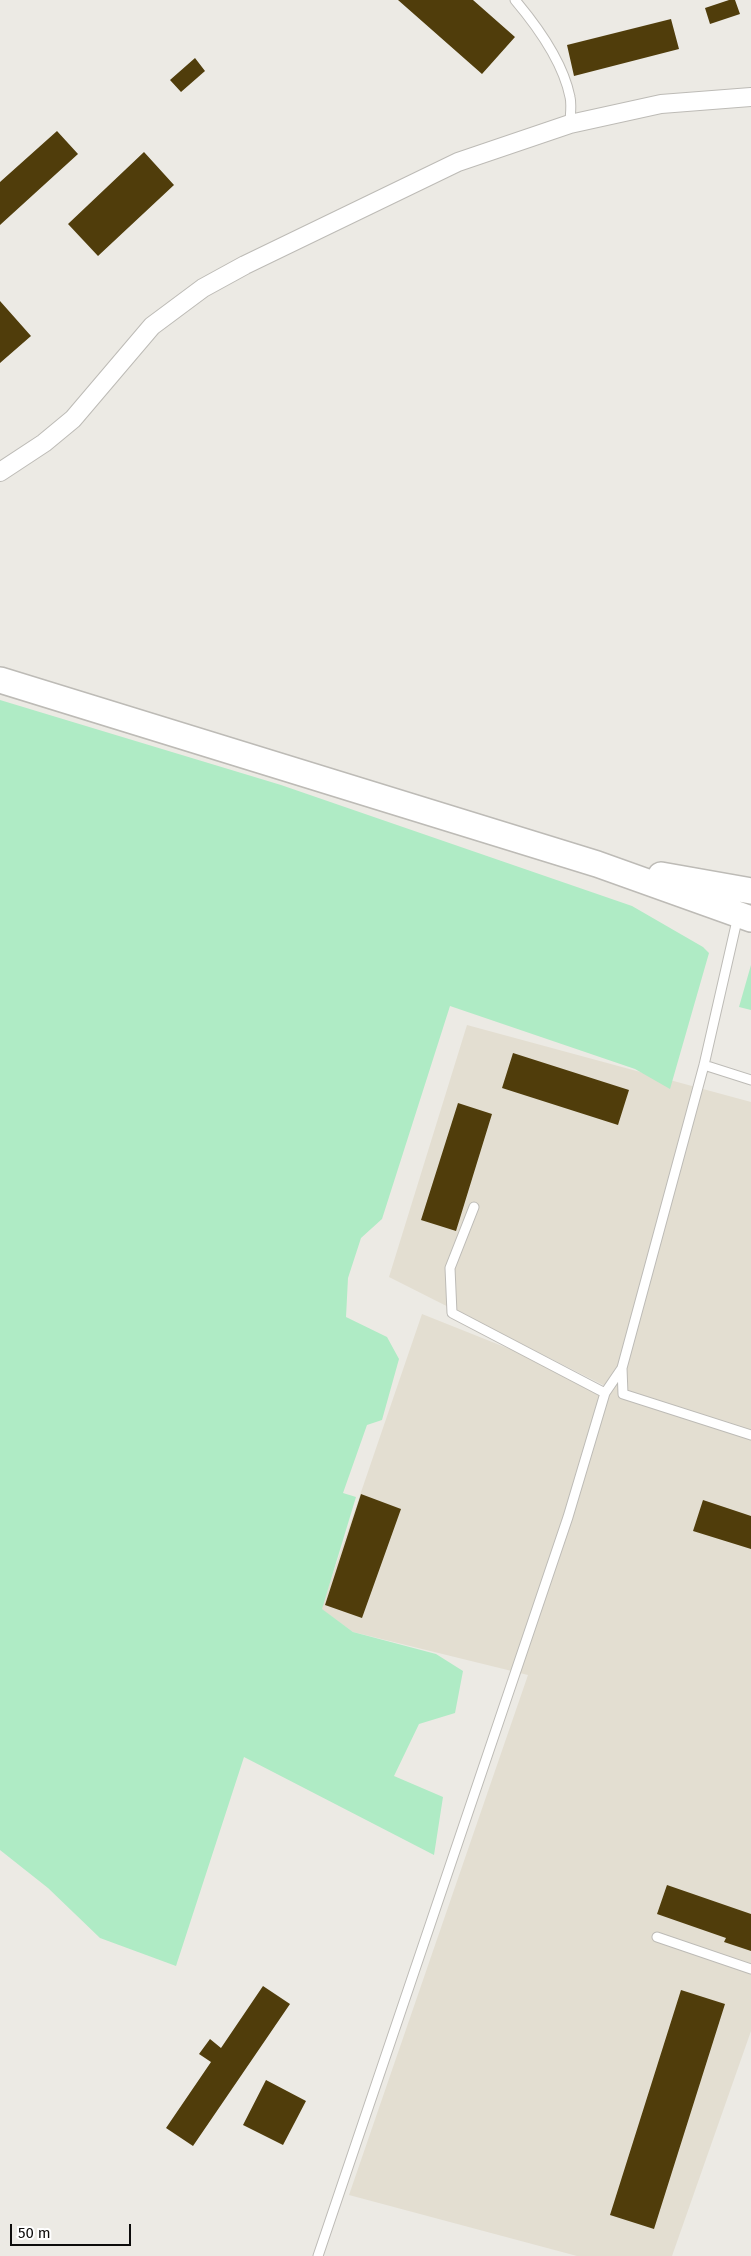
<!DOCTYPE html>
<style>
body{margin:0}
#map{position:relative;width:751px;height:2256px;overflow:hidden;background:#eceae4;font-family:"Fira Sans",sans-serif}
canvas{display:block}
.scale{position:absolute;left:10px;top:2224px;width:121px;height:22px;box-sizing:border-box;border:2px solid #0d0c0b;border-top:0;padding-left:6px;font-size:15px;line-height:18px;white-space:nowrap;color:#0d0c0b;-webkit-text-stroke:4px #fff;paint-order:stroke}
</style>
<div id="map">
<canvas width="751" height="2256"></canvas>
<div class="scale">50 m</div>
</div>
<script>
const ctx = document.querySelector('canvas').getContext('2d');
ctx.lineJoin = 'round';
function paint(path, color) { ctx.fillStyle = color; ctx.fill(path, 'evenodd'); }
function strokePath(path, color, width, dash) { ctx.strokeStyle = color; ctx.lineWidth = width; ctx.lineCap = dash ? 'butt' : 'round'; ctx.setLineDash(dash || []); ctx.stroke(path); }
const built = new Path2D(`
 M467,1025L751,1102V2031L672,2256H577L349,2195L528,1675L353,1632L321,1609L422,1314L615,1391L389,1277Z`);
const green = new Path2D(`
 M0,700L281,785L632,906L703,947L709,953L670,1089L635,1069L450,1006L382,1219L361,1238L348,1278L346,1317L387,1337L399,1359L382,1420L367,1425L343,1493L356,1497L322,1609L353,1632L436,1654L463,1671L455,1713L419,1724L394,1776L443,1797L434,1855L244,1757L176,1966L100,1938L48,1888L0,1850Z
 M751,965V1010L739,1007Z`);
const building = new Path2D(`
 M398,0H473L515,37L482,74Z
 M729,0H735L740,14L710,24L705,8Z
 M671,19L679,49L574,76L567,45Z
 M195,58L205,71L181,92L170,80Z
 M57,131L78,154L0,225V182Z
 M144,152L174,185L98,256L68,224Z
 M0,301L31,336L0,363Z
 M513,1053L629,1090L618,1125L502,1088Z
 M458,1103L492,1114L456,1231L421,1220Z
 M361,1494L401,1509L362,1618L325,1605Z
 M703,1500L751,1516V1549L693,1531Z
 M667,1885L751,1914V1951L724,1942L726,1938L657,1914Z
 M263,1986L290,2004L193,2146L166,2128L211,2062L199,2054L210,2039L221,2048Z
 M681,1990L725,2004L654,2229L610,2215Z
 M266,2080L306,2101L283,2145L243,2125Z`);
const lane = new Path2D(`
 M515,0C537,26 563,62 570,97C572,105 570,115 570,124
 M738,916L704,1065L622,1368L623,1394L751,1435
 M704,1065L751,1080
 M474,1207L450,1268L452,1313L605,1393
 M657,1937L751,1969
 M318,2256L568,1517L605,1393L622,1368`);
const street = new Path2D(`
 M0,472L44,443L73,419L152,326L203,288L245,265L458,162L570,124L661,104L751,97`);
const secondary = new Path2D(`
 M0,680L597,864L751,919
 M661,875L751,891`);
paint(built, '#e3ded1');
paint(green, '#afebc5');
paint(building, '#503d0b');
strokePath(lane, '#bdbbb6', 11);
strokePath(street, '#bdbbb6', 20);
strokePath(secondary, '#bdbbb6', 28);
strokePath(lane, '#fff', 9);
strokePath(street, '#fff', 18);
strokePath(secondary, '#fff', 25);
</script>
